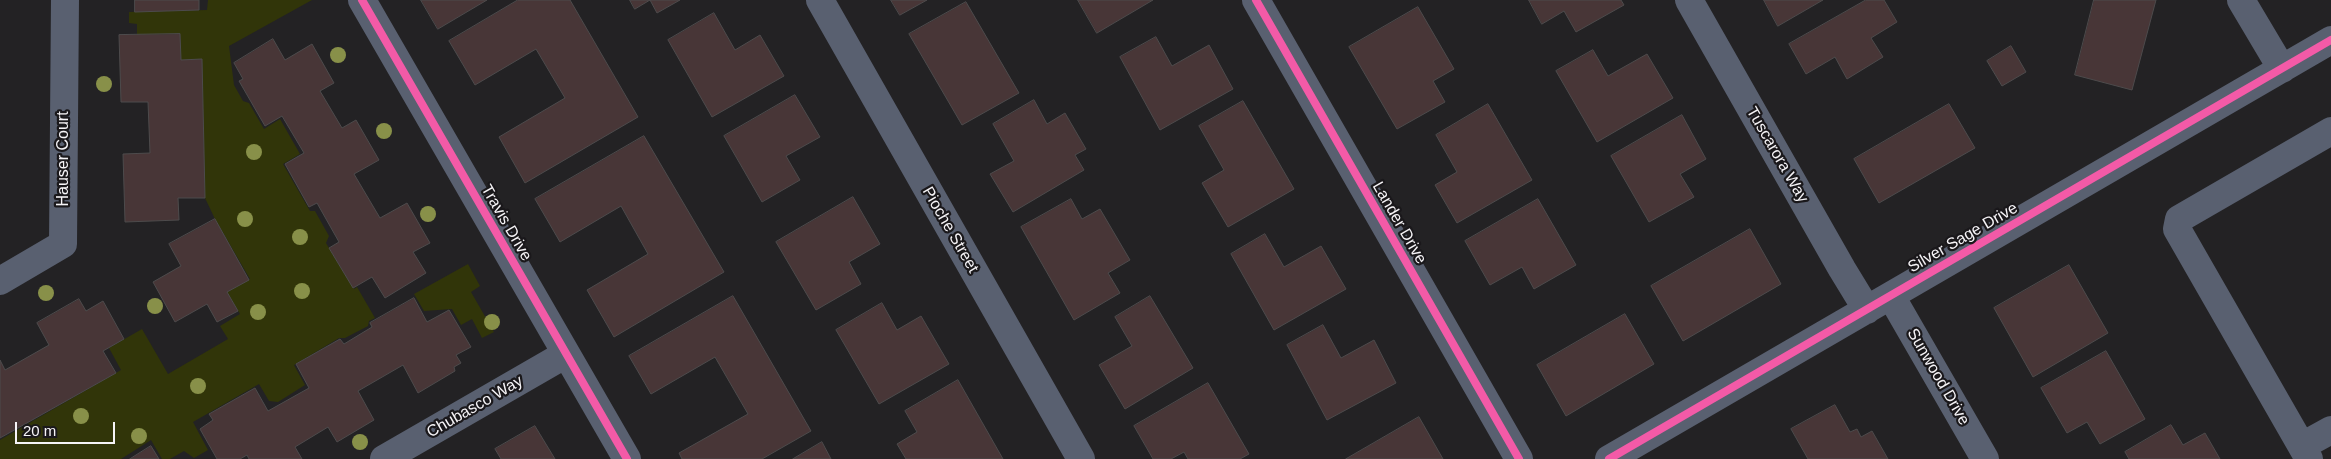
<!DOCTYPE html>
<style>
body{margin:0}
#map{position:relative;width:2331px;height:459px;overflow:hidden;background:#232224;font-family:Helvetica,sans-serif}
canvas{display:block}
.scale{position:absolute;left:15px;top:422px;width:100px;height:22px;box-sizing:border-box;border:2px solid #f6f4f7;border-top:0;padding-left:6px;font-size:15px;line-height:18px;white-space:nowrap;color:#f6f4f7;-webkit-text-stroke:4px #1a181b;paint-order:stroke}
</style>
<div id="map">
<canvas width="2331" height="459"></canvas>
<div class="scale">20 m</div>
</div>
<script>
const ctx = document.querySelector('canvas').getContext('2d');
ctx.lineJoin = 'round';
function paint(path, color) { ctx.fillStyle = color; ctx.fill(path, 'evenodd'); }
function strokePath(path, color, width, dash) { ctx.strokeStyle = color; ctx.lineWidth = width; ctx.lineCap = dash ? 'butt' : 'round'; ctx.setLineDash(dash || []); ctx.stroke(path); }
function drawText(font, color, halo, rows, align = 'center') {
  ctx.font = font + ' Helvetica,sans-serif'; ctx.lineWidth = 4.5; ctx.setLineDash([]); ctx.textBaseline = 'middle'; ctx.strokeStyle = halo; ctx.fillStyle = color; for (const [text, x, y, turn = 0] of rows) {
    ctx.save(); ctx.translate(x, y); ctx.rotate((+turn || 0) * Math.PI / 180); ctx.textAlign = isNaN(turn) ? turn : align; if (halo) ctx.strokeText(text, 0, 0); ctx.fillText(text, 0, 0); ctx.restore();
  }
}
const green = new Path2D(`
 M208,0H312L229,46L234,85L243,101L249,103L264,129L280,119L300,154L283,164L310,211H315L329,236L326,243L354,289L357,287L375,318L369,321L368,326L345,338H339L294,365L305,385L278,402L269,401L259,384L193,422L208,450L194,458L184,451L170,459H162L151,440L121,459H0V440L121,370L109,348L142,329L168,374L228,339L220,326L240,314L227,292L250,279L215,219L205,198L202,60H181L180,34L137,35V24L129,23V12L207,10Z
 M468,264L480,286L471,292L494,332L482,338L472,319L461,325L452,309L424,311L414,294Z`);
const building = new Path2D(`
 M135,0H199V10L135,12Z
 M421,0H487L438,29Z
 M518,0H570L638,117L525,183L499,137L565,98L536,49L475,85L449,41Z
 M630,0H680L657,13L650,0L635,9Z
 M891,0H927L900,15Z
 M1078,0H1153L1097,33Z
 M1529,0H1621L1624,5L1576,32L1564,11L1542,24Z
 M1764,0H1823L1778,26Z
 M1866,0H1884L1897,22L1871,38L1883,57L1847,79L1835,57L1806,74L1789,44Z
 M2094,0H2156L2132,90L2075,75Z
 M966,2L1019,93L962,125L909,34Z
 M1418,7L1454,69L1433,81L1445,102L1397,129L1349,47Z
 M714,13L735,50L760,35L784,76L712,117L668,40Z
 M180,34L181,60L202,59L205,198H178L179,220L125,222L123,154L150,153L148,102H121L119,35Z
 M1156,37L1172,66L1209,45L1233,89L1160,130L1120,57Z
 M273,39L285,60L312,44L334,83L320,91L342,128L356,120L379,160L354,174L380,218L407,203L430,243L413,252L426,273L385,298L372,277L353,288L329,248L339,242L317,203L309,207L285,164L304,153L282,116L265,126L239,81L243,79L234,63Z
 M2011,46L2026,72L2002,86L1987,61Z
 M1593,50L1608,76L1647,54L1673,98L1597,142L1556,71Z
 M795,95L820,137L786,156L800,180L762,202L724,136Z
 M1034,100L1047,124L1065,113L1086,149L1075,155L1084,170L1013,212L990,174L1014,161L993,124Z
 M1243,101L1294,189L1228,227L1202,183L1224,170L1199,126Z
 M1488,104L1532,180L1457,223L1435,185L1457,172L1436,135Z
 M1949,104L1975,148L1879,203L1854,159Z
 M1682,115L1706,159L1680,174L1694,197L1649,222L1611,156Z
 M644,136L724,272L614,337L587,290L648,254L621,206L560,242L535,199Z
 M853,197L880,244L849,262L861,284L816,310L776,242Z
 M1071,199L1082,219L1100,209L1130,260L1108,273L1120,293L1074,320L1021,227Z
 M1538,199L1576,265L1534,289L1522,267L1490,285L1465,241Z
 M215,219L249,280L227,292L238,311L217,322L207,304L175,322L153,282L181,266L169,244Z
 M1750,229L1781,284L1683,341L1651,286Z
 M1265,234L1284,267L1321,246L1346,289L1274,330L1231,254Z
 M2069,265L2108,333L2033,377L1994,308Z
 M733,296L811,431L762,459H682L679,453L748,414L715,357L651,394L629,356Z
 M1150,296L1193,368L1125,409L1099,365L1132,346L1115,317Z
 M414,298L427,322L449,310L471,347L456,355L461,363L454,367L455,371L418,393L403,365L358,391L374,420L337,442L328,427L295,447L302,459H249L247,455L240,459H217L200,429L213,420L209,414L255,388L268,411L309,388L296,364L340,339L344,344L372,327L370,323Z
 M79,299L86,311L103,301L124,339L103,351L116,373L0,438V360L5,370L49,345L37,323Z
 M882,303L897,330L921,316L949,364L879,404L836,330Z
 M1625,314L1654,364L1566,416L1537,365Z
 M1323,325L1341,358L1374,340L1396,383L1327,420L1287,345Z
 M2106,351L2145,419L2100,444L2087,422L2067,433L2041,388Z
 M958,380L1003,459H906L897,444L917,432L905,411Z
 M1208,383L1249,454L1240,459H1188L1184,452L1171,459H1153L1134,426Z
 M1835,405L1850,432L1857,429L1861,437L1872,431L1888,459H1808L1791,429Z
 M1419,417L1443,459H1346Z
 M2171,425L2183,445L2205,433L2220,459H2129L2125,452Z
 M535,426L555,459H501L495,449Z
 M822,442L831,459H793Z
 M151,446L159,459H130Z`);
const minor = new Path2D(`
 M362,0L627,459
 M820,0L1081,459
 M1256,0L1519,459
 M1689,0L1842,269L1867,310
 M2241,0L2282,69
 M0,281L63,244L65,0
 M1891,296L1985,459
 M2302,446L2331,430
 M384,459L566,354
 M1609,459L2331,40
 M2309,459L2177,229L2179,219L2331,131`);
const cycleway = new Path2D(`
 M362,0L627,459
 M1256,0L1519,459
 M1609,459L2331,40`);
const trees = [
 [338,55],
 [104,84],
 [384,131],
 [254,152],
 [428,214],
 [245,219],
 [300,237],
 [302,291],
 [46,293],
 [155,306],
 [258,312],
 [492,322],
 [198,386],
 [81,416],
 [139,436],
 [360,442]
];
const streetNames = [
 ["Tuscarora Way",1777,155,60],
 ["Hauser Court",64,159,-90],
 ["Travis Drive",506,223,60],
 ["Lander Drive",1399,223,60],
 ["Pioche Street",950,230,60],
 ["Silver Sage Drive",1963,238,-30],
 ["Sunwood Drive",1938,377,60],
 ["Chubasco Way",475,407,-30]
];
paint(green, '#313509');
paint(building, '#483637');
strokePath(building, '#4d4b4c', 1);
strokePath(minor, '#596070', 28);
strokePath(cycleway, '#f35aa7', 8);
ctx.fillStyle = '#889049';
for (const [x, y] of trees) { ctx.beginPath(); ctx.arc(x, y, 8, 0, 2 * Math.PI); ctx.fill(); }
drawText('16px', '#f6f4f7', '#1a181b', streetNames);
</script>
